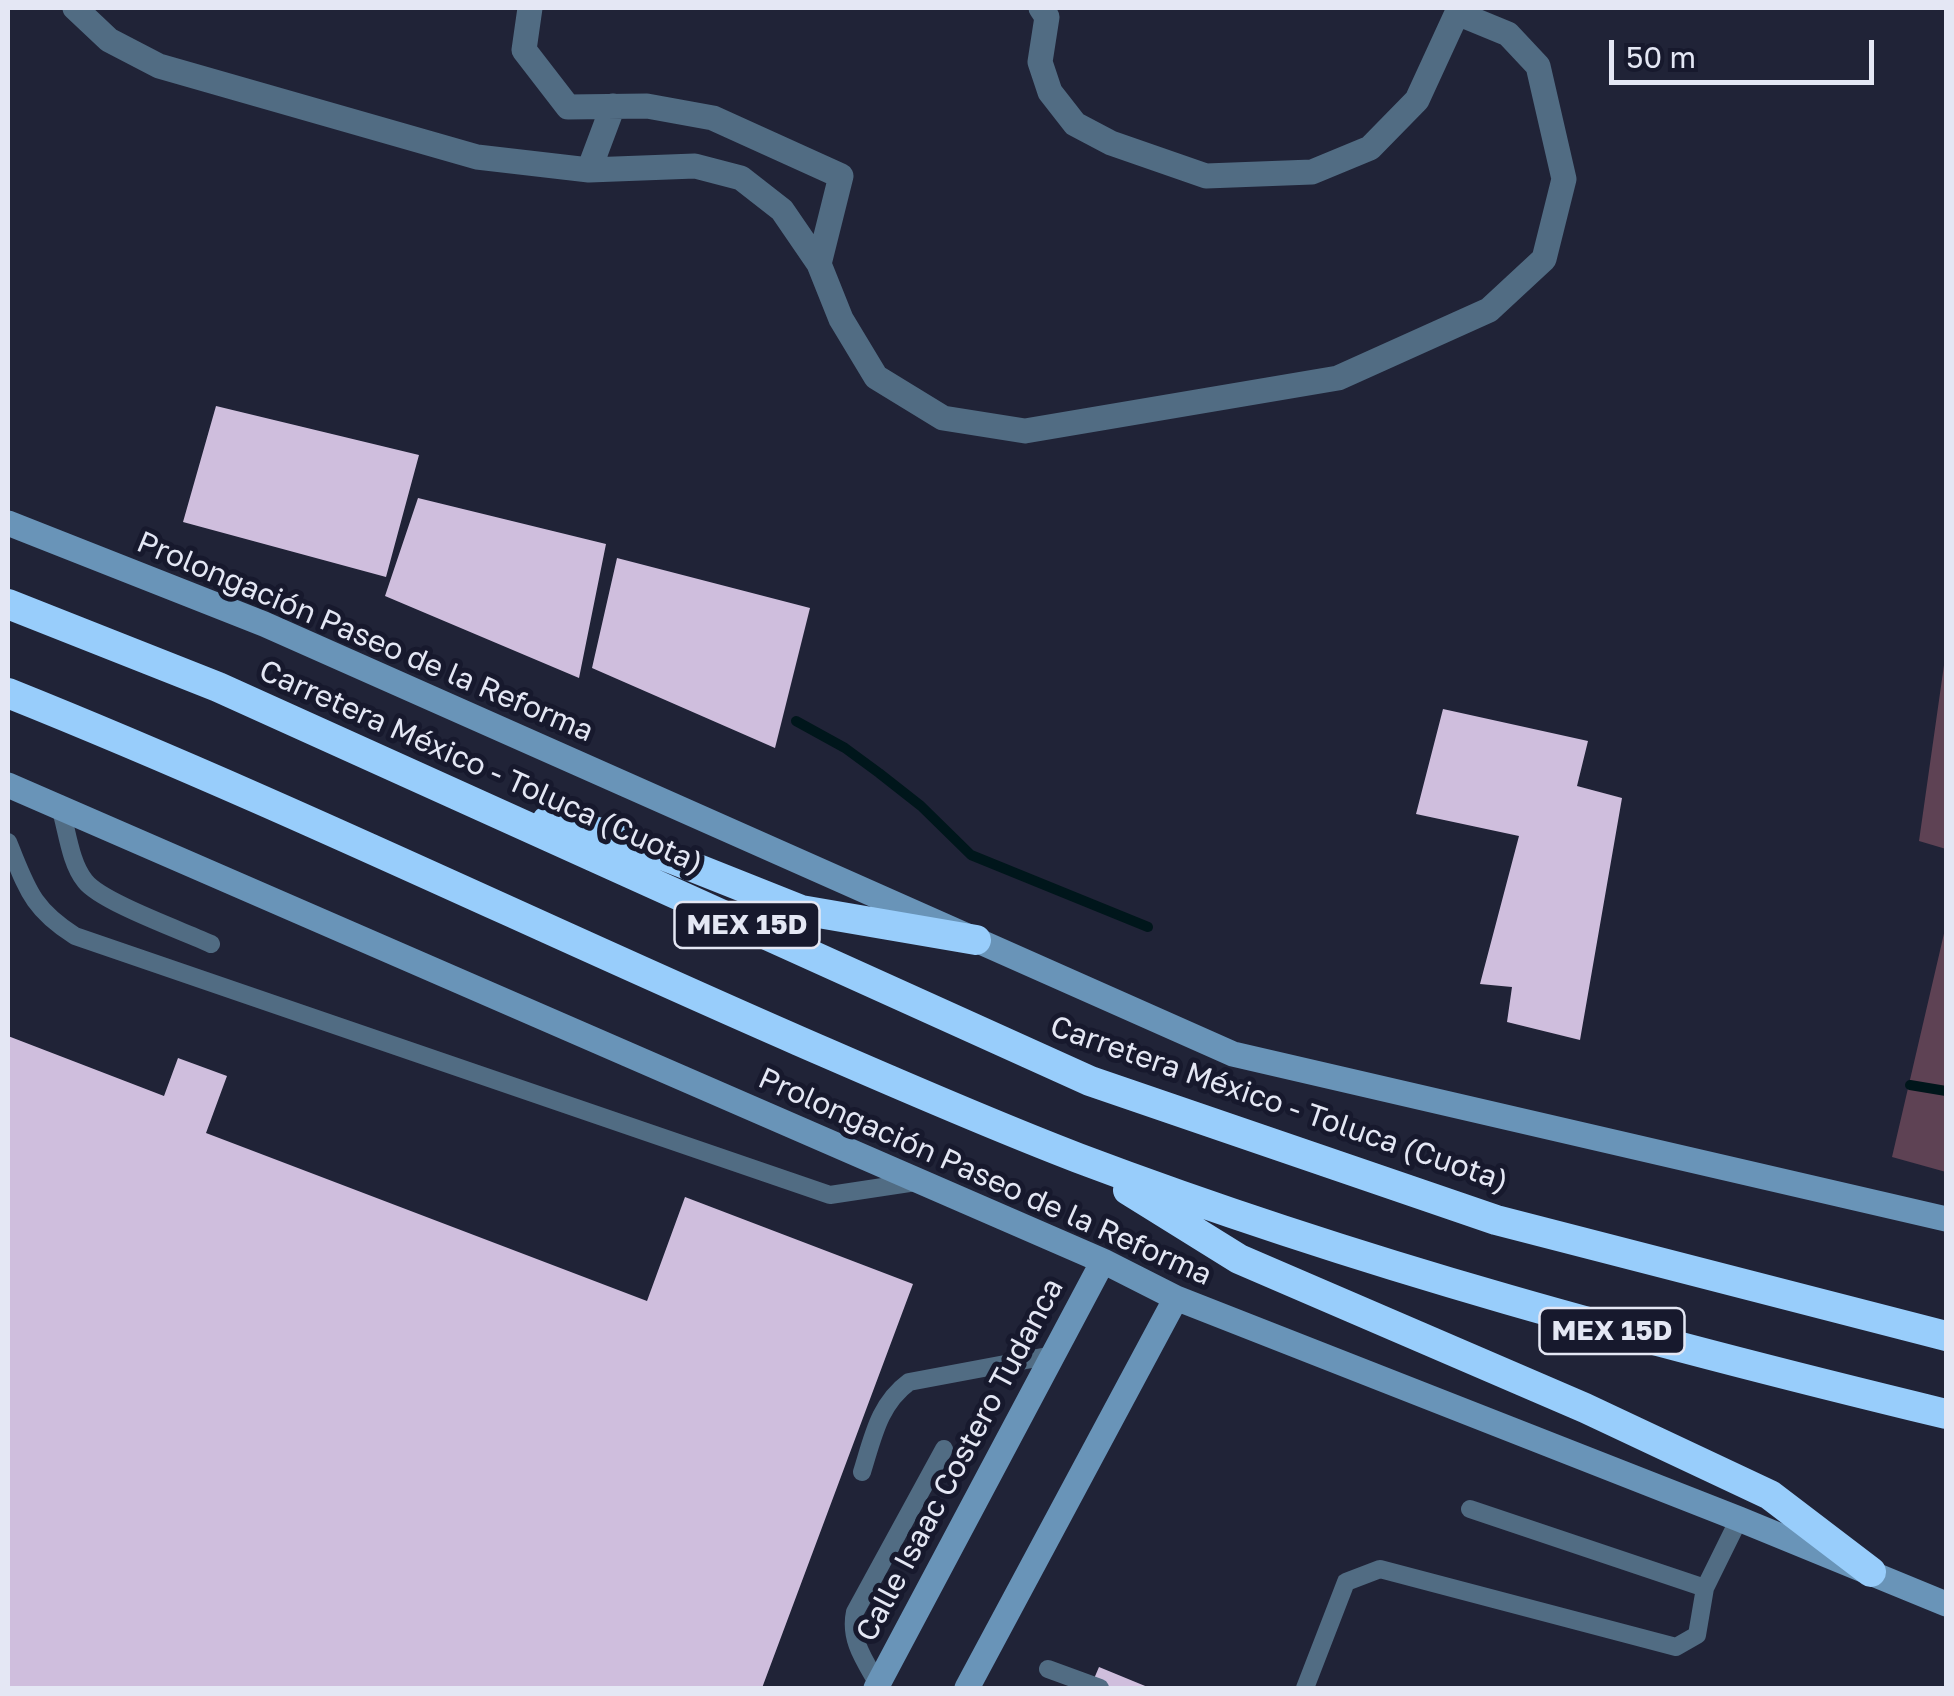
<!DOCTYPE html>
<meta charset="utf-8">
<style>
body{margin:0}
#map{position:relative;width:1954px;height:1696px;overflow:hidden;background:#202337;font-family:"Golos Text",sans-serif}
canvas{display:block}
.frame{position:absolute;inset:0;border:10px solid #e4e7f4;pointer-events:none}
.scale{position:absolute;left:1609px;top:40px;width:265px;height:45px;box-sizing:border-box;border:5px solid #e4e7f4;border-top:0;padding-left:12px;font-size:30px;line-height:35px;white-space:nowrap;color:#e4e7f4;-webkit-text-stroke:8px #17192d;paint-order:stroke}
</style>
<div id="map">
<canvas width="1954" height="1696"></canvas>
<div class="frame"></div>
<div class="scale">50 m</div>
</div>
<script>
const ctx = document.querySelector('canvas').getContext('2d');
ctx.lineJoin = 'round';
function paint(path, color) { ctx.fillStyle = color; ctx.fill(path, 'evenodd'); }
function strokePath(path, color, width, dash) { ctx.strokeStyle = color; ctx.lineWidth = width; ctx.lineCap = dash ? 'butt' : 'round'; ctx.setLineDash(dash || []); ctx.stroke(path); }
function drawText(font, color, halo, rows, align = 'center') {
  ctx.font = font + ' "Golos Text",sans-serif'; ctx.lineWidth = 10; ctx.setLineDash([]); ctx.textBaseline = 'middle'; ctx.strokeStyle = halo; ctx.fillStyle = color; for (const [text, x, y, turn = 0] of rows) {
    ctx.save(); ctx.translate(x, y); ctx.rotate((+turn || 0) * Math.PI / 180); ctx.textAlign = isNaN(turn) ? turn : align; if (halo) ctx.strokeText(text, 0, 0); ctx.fillText(text, 0, 0); ctx.restore();
  }
}
const forest = new Path2D(`
 M1946,651V849L1919,841Z
 M1946,925V1172L1892,1157Z`);
const stream = new Path2D(`
 M796,721L845,748L879,773L921,806L971,855L1148,927
 M1910,1085L1946,1091`);
const building = new Path2D(`
 M216,406L419,455L386,577L183,522Z
 M418,498L606,544L579,678L385,596Z
 M617,558L810,608L775,748L592,668Z
 M1443,709L1588,741L1577,786L1622,798L1580,1040L1507,1022L1512,987L1480,984L1519,836L1416,814Z
 M8,1036L164,1096L178,1058L227,1076L206,1133L647,1301L685,1197L913,1284L762,1688H8Z
 M1099,1667L1150,1688H1090Z`);
const lane = new Path2D(`
 M60,807C67,829 70,863 85,881C101,902 183,931 211,944
 M8,842C27,888 31,908 75,936L830,1195L916,1182
 M862,1472C873,1437 879,1404 909,1382L1053,1355
 M1470,1509L1705,1588
 M1048,1669L1100,1688
 M878,1684C865,1661 849,1640 855,1612L944,1449
 M1305,1688L1346,1582L1380,1569L1676,1647L1697,1635L1705,1588L1739,1519`);
const street = new Path2D(`
 M75,8L109,40L159,66L477,157L589,170L695,166L741,178L782,210L819,264L841,319L876,377L943,418L1025,431L1338,378L1489,310L1544,259L1564,179L1538,66L1508,34L1457,13L1417,100L1370,148L1312,172L1206,176L1111,143L1075,124L1050,92L1040,62L1047,17L1041,8
 M530,8L524,50L568,107L647,106L713,118L841,176L819,264
 M589,170L613,106`);
const secondary = new Path2D(`
 M8,523L264,624L1233,1054L1946,1219
 M8,785L1103,1261L1176,1298L1739,1519L1946,1604
 M876,1688L1103,1261
 M967,1688L1176,1298`);
const highway = new Path2D(`
 M8,604L218,687L1090,1081L1496,1220L1946,1336
 M8,693C275,800 535,926 799,1041C891,1081 984,1122 1078,1158C1364,1266 1649,1342 1946,1414
 M547,821L615,836L801,910L976,940
 M1128,1190L1239,1259L1585,1408L1770,1495L1871,1572`);
const shields = [
 [747,925,145],
 [1612,1331,145]
];
const shieldNames = [
 ["MEX 15D",747,925],
 ["MEX 15D",1612,1331]
];
const streetNames = [
 ["Prolongación Paseo de la Reforma",365,637,23],
 ["Carretera México - Toluca (Cuota)",481,767,24],
 ["Carretera México - Toluca (Cuota)",1279,1104,19],
 ["Prolongación Paseo de la Reforma",985,1177,24],
 ["Calle Isaac Costero Tudanca",960,1460,-62]
];
paint(forest, '#5e4254');
strokePath(stream, '#00161b', 10);
paint(building, '#cfbedd');
strokePath(lane, '#516c83', 18);
strokePath(street, '#516c83', 25);
strokePath(secondary, '#6994b8', 25);
strokePath(highway, '#98cdfb', 30);
for (const [x, y, w] of shields) { const box = new Path2D(); box.roundRect(x - w / 2, y - 23, w, 46, 8); ctx.fillStyle = '#17192d'; ctx.fill(box); strokePath(box, '#e4e7f4', 2.5); }
drawText('bold 28px', '#e4e7f4', null, shieldNames);
drawText('30px', '#e4e7f4', '#17192d', streetNames);
</script>
